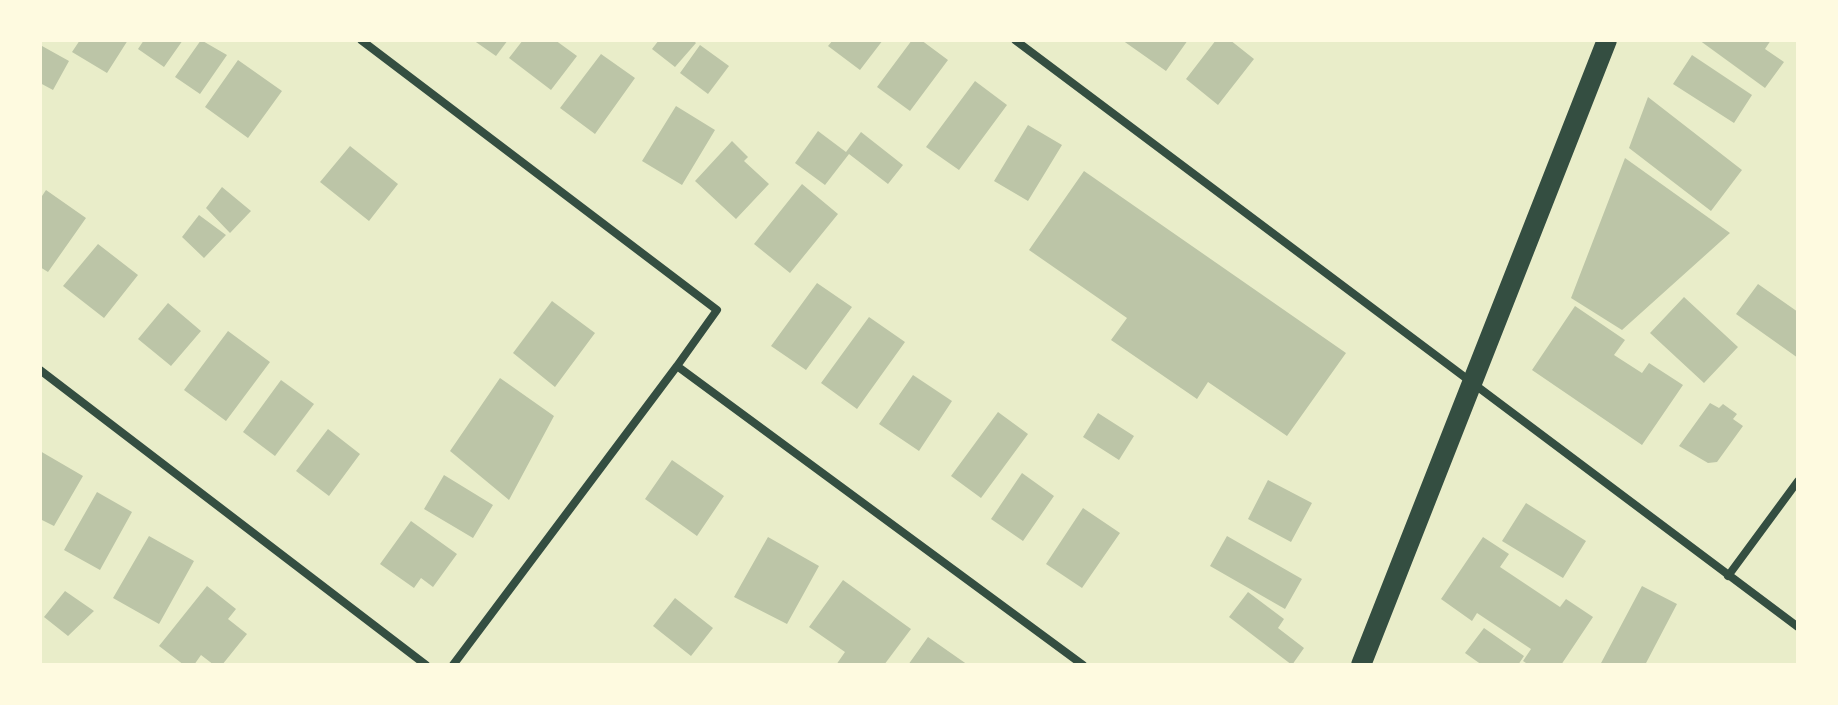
<!DOCTYPE html>
<style>
body{margin:0}
#map{position:relative;width:1838px;height:705px;overflow:hidden;background:#e9edc9;font-family:"PT Sans",sans-serif}
canvas{display:block}
.frame{position:absolute;inset:0;border:42px solid #fefae0;pointer-events:none}
</style>
<div id="map">
<canvas width="1838" height="705"></canvas>
<div class="frame"></div>
</div>
<script>
const ctx = document.querySelector('canvas').getContext('2d');
ctx.lineJoin = 'round';
function paint(path, color) { ctx.fillStyle = color; ctx.fill(path, 'evenodd'); }
function strokePath(path, color, width, dash) { ctx.strokeStyle = color; ctx.lineWidth = width; ctx.lineCap = dash ? 'butt' : 'round'; ctx.setLineDash(dash || []); ctx.stroke(path); }
const building = new Path2D(`
 M80,40H128L107,73L72,52Z
 M144,40H183L164,67L138,49Z
 M201,40L227,55L200,94L175,77Z
 M473,40H508L496,56Z
 M523,40H555L577,56L551,90L509,58Z
 M659,40H693L696,43L675,67L652,49Z
 M833,40H883L860,70L828,46Z
 M912,40H921L948,60L910,111L877,87Z
 M1122,40H1188L1166,71Z
 M1216,40H1230L1254,59L1218,105L1186,79Z
 M1699,40H1771L1765,49L1784,62L1765,88Z
 M700,45L729,66L708,94L680,73Z
 M42,46L69,61L53,90L40,83Z
 M601,54L635,78L595,134L560,108Z
 M1692,55L1752,95L1734,123L1673,84Z
 M238,60L282,91L248,138L205,107Z
 M975,81L1007,105L959,170L926,147Z
 M1648,97L1742,170L1711,211L1629,148Z
 M676,106L715,130L682,185L642,161Z
 M1028,125L1062,145L1028,201L994,181Z
 M818,131L846,152L861,132L903,165L888,184L849,154L825,185L795,163Z
 M732,141L748,157L744,161L769,184L736,219L695,181Z
 M350,146L398,184L369,221L320,182Z
 M1625,158L1730,233L1622,330L1571,298Z
 M1084,171L1346,353L1287,436L1208,382L1197,399L1111,340L1127,318L1029,250Z
 M802,184L838,214L790,273L754,244Z
 M222,187L251,211L230,233L206,208Z
 M46,190L86,218L48,272L40,267V199Z
 M199,215L226,235L204,258L182,237Z
 M98,244L138,275L104,318L63,286Z
 M817,283L852,307L806,370L771,346Z
 M1758,284L1798,312V358L1736,314Z
 M1684,297L1738,347L1704,383L1650,333Z
 M552,301L595,333L555,387L513,353Z
 M168,303L201,331L171,366L138,339Z
 M1575,306L1625,340L1614,355L1642,373L1649,363L1683,385L1642,445L1532,370Z
 M869,317L905,342L857,409L821,383Z
 M228,331L270,362L226,421L184,390Z
 M913,375L952,401L919,451L879,424Z
 M500,378L554,416L509,500L450,451Z
 M281,380L314,404L275,456L243,432Z
 M1710,403L1719,408L1723,404L1737,414L1733,419L1743,426L1717,462L1708,463L1679,446Z
 M998,412L1028,434L981,498L951,476Z
 M1098,413L1134,436L1119,460L1083,437Z
 M328,429L360,454L329,496L296,471Z
 M40,451L83,476L54,526L40,519Z
 M672,460L724,496L697,536L645,499Z
 M1022,473L1054,496L1023,541L991,519Z
 M444,475L493,505L473,538L424,509Z
 M1268,480L1312,503L1291,542L1248,519Z
 M97,492L132,512L100,570L64,550Z
 M1526,503L1586,541L1563,578L1502,541Z
 M1083,508L1120,533L1082,588L1046,564Z
 M411,521L457,554L433,587L421,578L414,588L380,564Z
 M149,536L194,561L159,624L113,598Z
 M1227,536L1302,579L1285,609L1210,566Z
 M768,537L819,566L787,624L734,597Z
 M1483,537L1509,554L1500,567L1560,607L1566,599L1593,617L1561,665H1529L1523,661L1531,649L1477,613L1472,621L1441,599Z
 M843,580L911,629L884,665H836L845,652L809,627Z
 M207,586L236,609L228,619L247,634L222,665H214L201,655L194,665H184L159,646Z
 M1642,586L1677,604L1645,665H1600Z
 M65,591L94,611L68,636L44,617Z
 M1248,592L1284,619L1278,628L1304,648L1292,665L1229,617Z
 M675,598L713,628L691,656L653,626Z
 M1484,628L1524,656L1518,665H1482L1465,653Z
 M928,637L968,665H908Z`);
const minor = new Path2D(`
 M361,40L717,310L677,366L1083,665
 M1015,40L1798,627
 M40,370L426,665
 M1728,576L1798,481
 M453,665L677,366`);
const primary = new Path2D(`
 M1361,665L1607,40`);
paint(building, '#bcc5a7');
strokePath(minor, '#344e41', 8);
strokePath(primary, '#344e41', 20);
</script>
